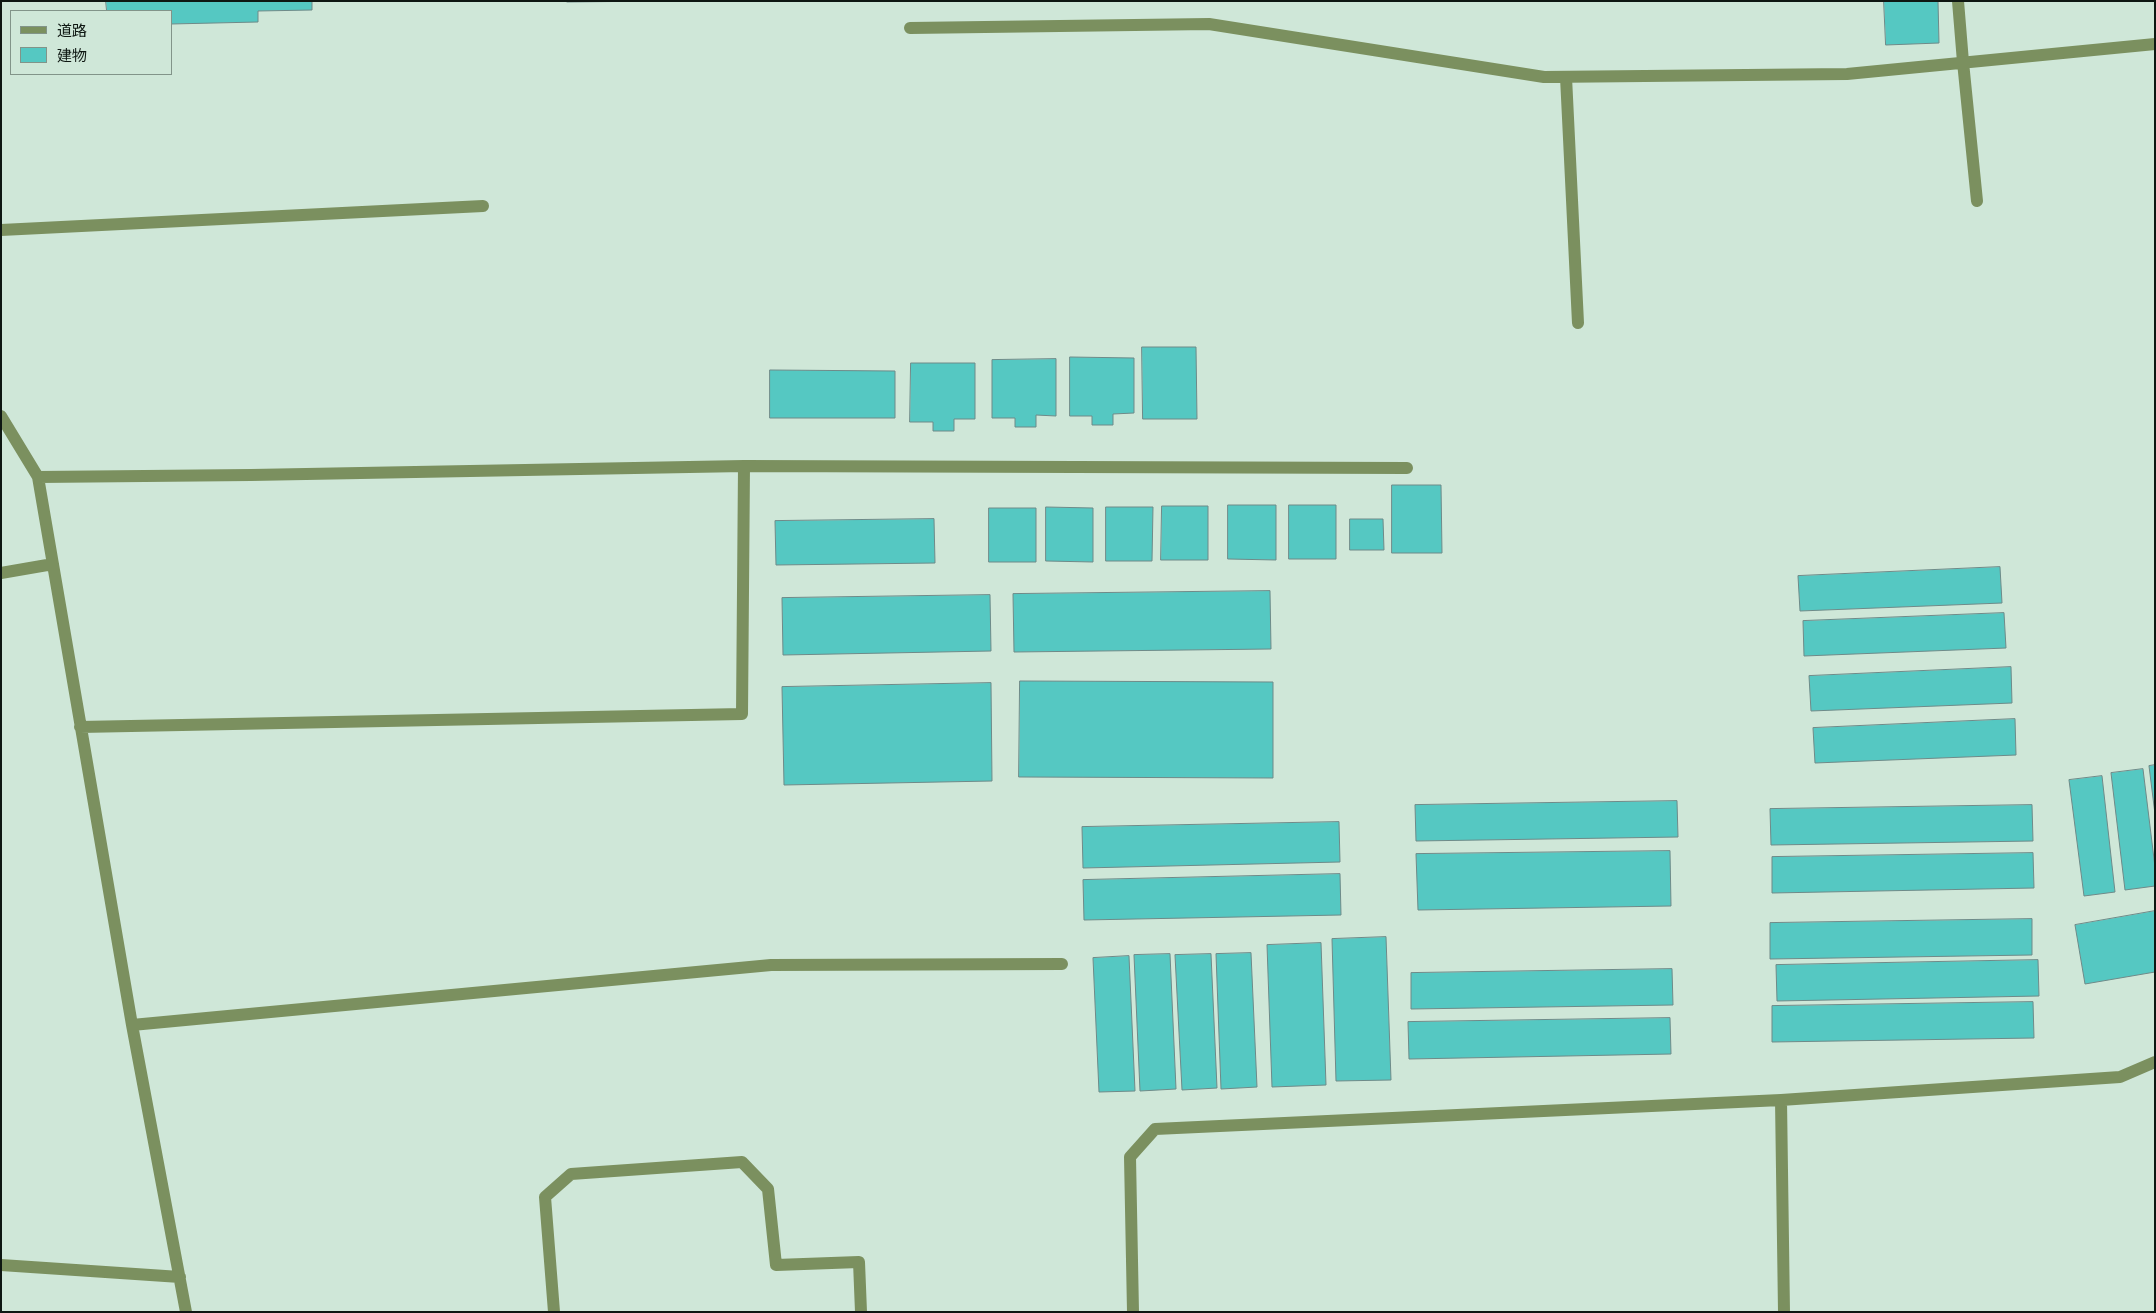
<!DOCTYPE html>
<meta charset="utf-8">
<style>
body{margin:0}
#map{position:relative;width:2156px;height:1313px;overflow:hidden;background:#cfe7d8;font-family:"Golos Text","Noto Sans JP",sans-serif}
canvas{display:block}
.frame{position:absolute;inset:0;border:2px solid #0e1712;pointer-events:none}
.legend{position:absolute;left:10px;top:10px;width:162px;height:65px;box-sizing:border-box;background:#cfe7d8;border:1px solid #829489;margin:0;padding:6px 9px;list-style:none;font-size:15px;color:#0e1712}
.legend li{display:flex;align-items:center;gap:10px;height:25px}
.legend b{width:25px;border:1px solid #829489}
</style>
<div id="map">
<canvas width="2156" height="1313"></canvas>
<div class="frame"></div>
<ul class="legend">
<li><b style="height:6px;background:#7b905f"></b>道路</li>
<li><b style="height:14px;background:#55c8c2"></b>建物</li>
</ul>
</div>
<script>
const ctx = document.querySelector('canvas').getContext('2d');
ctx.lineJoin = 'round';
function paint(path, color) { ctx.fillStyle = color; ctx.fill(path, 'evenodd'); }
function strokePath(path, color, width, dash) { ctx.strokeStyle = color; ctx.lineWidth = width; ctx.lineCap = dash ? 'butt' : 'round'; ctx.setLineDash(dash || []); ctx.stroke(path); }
const building = new Path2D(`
 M106,1H312V10L258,11V22L171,24V11H107Z
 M567,1H659L567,2Z
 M1884,1H1938L1939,43L1886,45Z
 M1142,347H1196L1197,419H1143Z
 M1070,357L1134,358V413L1113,414V425H1092V416H1070Z
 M1056,359V416L1036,415V427H1015V418H992V360Z
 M911,363H975V419H954V431H933V422H910Z
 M770,370L895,371V418H770Z
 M1392,485H1441L1442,553H1392Z
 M1228,505H1276V560L1228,559Z
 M1289,505H1336V559H1289Z
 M1162,506H1208V560H1161Z
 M1046,507L1093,508V562L1046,561Z
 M1106,507H1153L1152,561H1106Z
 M989,508H1036V562H989Z
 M934,519L935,563L776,565L775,521Z
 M1350,519H1383L1384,550H1350Z
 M2000,567L2002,603L1800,611L1798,576Z
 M1270,591L1271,649L1014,652L1013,594Z
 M990,595L991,651L783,655L782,598Z
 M2004,613L2006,648L1804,656L1803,621Z
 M2011,667L2012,703L1811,711L1809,676Z
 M1020,681L1273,682V778L1019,777Z
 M991,683L992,781L784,785L782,687Z
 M2015,719L2016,755L1815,763L1813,728Z
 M2155,765V814L2149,766Z
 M2143,769L2155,867V886L2125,890L2111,773Z
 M2102,776L2115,892L2084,896L2069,780Z
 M1677,801L1678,837L1416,841L1415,805Z
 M2032,805L2033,841L1771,845L1770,809Z
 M1339,822L1340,862L1083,868L1082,827Z
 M1670,851L1671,906L1418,910L1416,854Z
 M2033,853L2034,888L1772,893V857Z
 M1340,874L1341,915L1084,920L1083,880Z
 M2155,911V972L2085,984L2075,925Z
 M2032,919V955L1770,959V923Z
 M1386,937L1391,1080L1336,1081L1332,939Z
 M1321,943L1326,1085L1272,1087L1267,945Z
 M1251,953L1257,1087L1221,1089L1216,954Z
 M1170,954L1176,1089L1140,1091L1134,955Z
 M1211,954L1217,1088L1182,1090L1175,955Z
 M1129,956L1135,1091L1099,1092L1093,958Z
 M2038,960L2039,996L1777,1001L1776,965Z
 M1672,969L1673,1005L1411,1009V973Z
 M2033,1002L2034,1038L1772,1042V1006Z
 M1670,1018L1671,1054L1409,1059L1408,1022Z`);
const lane = new Path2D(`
 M1958,1L1963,62`);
const street = new Path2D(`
 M910,28L1209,24L1544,77L1847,74L2155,44
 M1963,62L1977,201
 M1566,77L1578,323
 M1,230L483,206
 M1,416L38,477L132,1025L186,1312
 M38,477L251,475L744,466
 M1,573L53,564
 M80,727L742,714L744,466L1407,468
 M132,1025L771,965L1062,964
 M1781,1100L1784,1312
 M1,1265L180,1277
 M554,1312L545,1197L571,1174L742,1162L768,1189L776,1265L859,1262L861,1312
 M1133,1312L1130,1157L1155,1129L1781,1100L2120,1077L2155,1062`);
paint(building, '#55c8c2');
strokePath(building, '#6e8a88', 1);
strokePath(lane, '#7b905f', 12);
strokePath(street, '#7b905f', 12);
</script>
